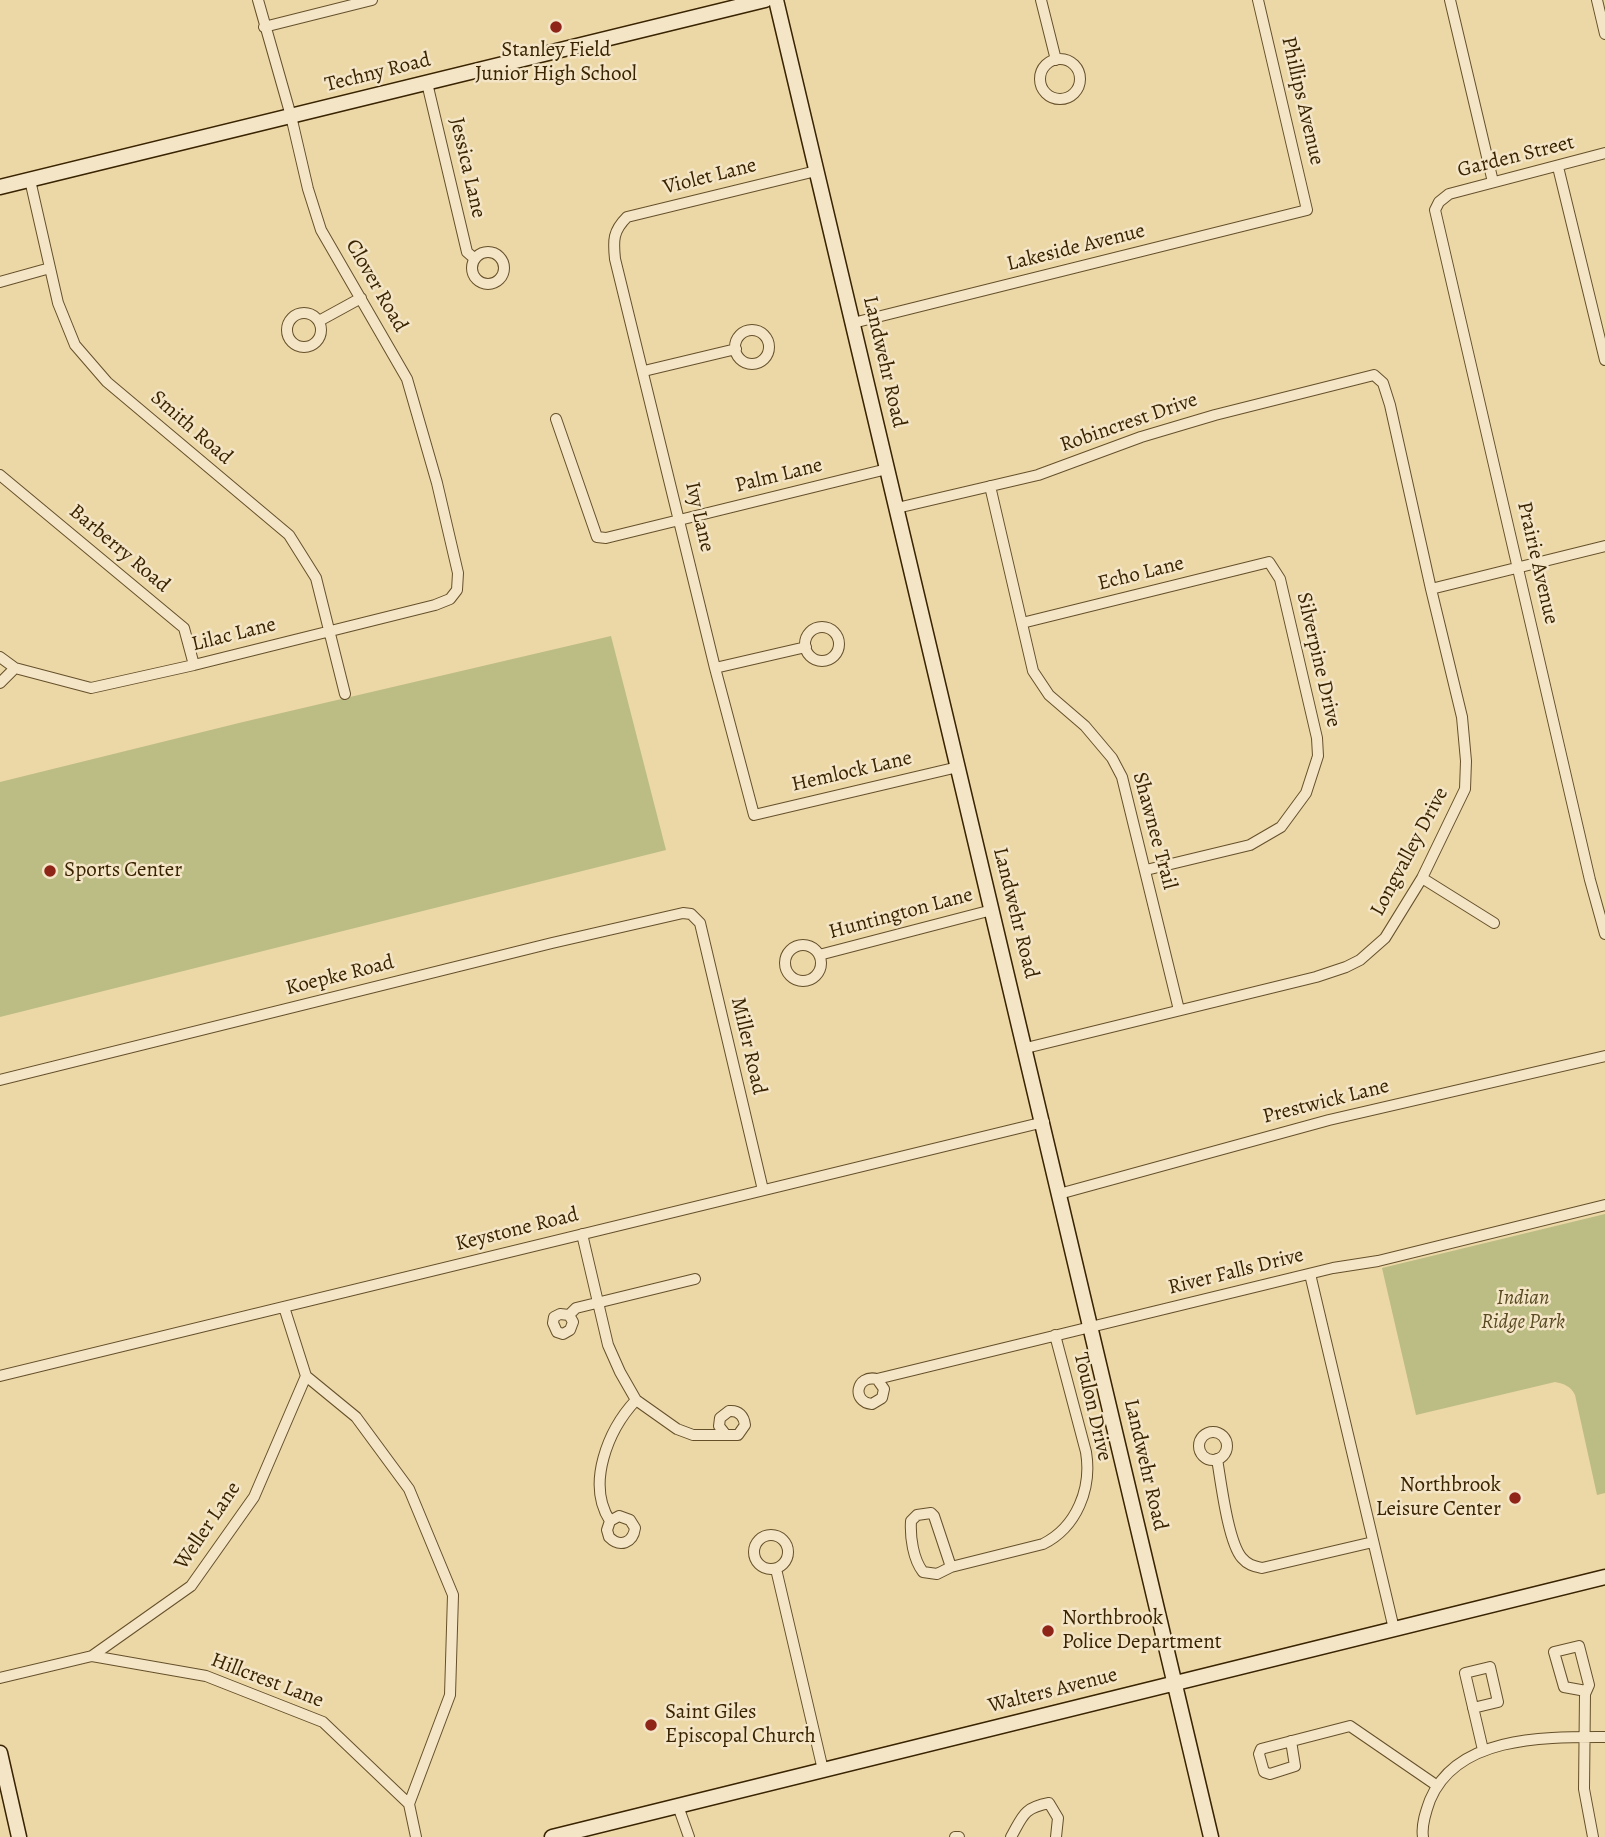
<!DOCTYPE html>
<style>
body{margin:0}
canvas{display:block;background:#ecd7a7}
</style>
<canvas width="1605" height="1837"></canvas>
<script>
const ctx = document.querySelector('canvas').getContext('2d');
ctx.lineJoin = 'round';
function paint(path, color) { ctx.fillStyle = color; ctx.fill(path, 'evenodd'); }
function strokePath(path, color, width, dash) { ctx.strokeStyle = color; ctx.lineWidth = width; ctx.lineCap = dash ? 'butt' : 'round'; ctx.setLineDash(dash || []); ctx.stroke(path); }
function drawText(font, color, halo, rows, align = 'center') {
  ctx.font = font + ' Alegreya,serif'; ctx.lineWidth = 5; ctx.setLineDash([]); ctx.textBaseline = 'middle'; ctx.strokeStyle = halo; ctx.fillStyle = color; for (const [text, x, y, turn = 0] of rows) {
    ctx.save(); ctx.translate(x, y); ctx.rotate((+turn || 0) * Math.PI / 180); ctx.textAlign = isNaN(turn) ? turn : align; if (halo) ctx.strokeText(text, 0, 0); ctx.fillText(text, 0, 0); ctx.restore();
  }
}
const green = new Path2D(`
 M611,636L666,850L0,1017V782L243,722Z
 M1605,1214V1493L1597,1495L1575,1395C1571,1386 1564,1384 1555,1382L1416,1415L1382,1268Z`);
const minor = new Path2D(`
 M1041,0L1056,60
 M1450,0L1493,182
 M1597,0L1605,34
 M264,27L372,0
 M1040 79a20 20 0 1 1 40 0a20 20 0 1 1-40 0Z
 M427,83L467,252L475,259
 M1605,153L1449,194L1439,202L1435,210L1590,880L1605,934
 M1558,167L1605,360
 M816,171L627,217C613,231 613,240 615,259L715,668L754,815L958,767
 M30,180L58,303L75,345L107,382L289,535L316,578L345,694
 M472 268a16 16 0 1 1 32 0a16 16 0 1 1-32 0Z
 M0,282L50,268
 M287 330a17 17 0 1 1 34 0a17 17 0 1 1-34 0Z
 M319,321L361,298
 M853,323L1307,210L1258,0
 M735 347a17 17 0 1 1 34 0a17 17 0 1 1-34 0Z
 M644,371L736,349
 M556,419L597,537L606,538L887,469
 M0,475L184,628L194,665
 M990,486L1033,671L1049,695L1085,726L1112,758L1122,777L1179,1010
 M897,508L1038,475L1141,437L1215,415L1374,375L1383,383L1390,405L1431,589L1462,717L1466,761L1465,789L1422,878L1385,938L1360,960L1346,967L1316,977L1026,1048
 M1431,589L1605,546
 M1022,623L1269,562L1280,579L1317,738L1318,756L1306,793L1281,827L1250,845L1146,870
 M805 644a17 17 0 1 1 34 0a17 17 0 1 1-34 0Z
 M0,657L15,668L91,688L194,665L435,605L450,599L457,590L458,573L437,483L407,379L321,230L308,189L291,116L258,0
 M715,668L806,647
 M0,683L15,668
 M1422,878L1494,923
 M785 963a18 18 0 1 1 36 0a18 18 0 1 1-36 0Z
 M819,955L992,910
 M0,1080L552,943L683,913L691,914L700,923L763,1190
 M1059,1194L1329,1120L1605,1056
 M582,1234L608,1345L620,1372L636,1400L677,1429L693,1435H738L745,1425C744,1416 739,1410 729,1411L720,1418L719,1426L726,1435
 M1310,1274L1394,1629
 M284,1307L306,1376L356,1417L409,1489L453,1595L450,1695L409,1804L416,1837
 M569,1315L573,1322L570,1330L563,1334L557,1332L553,1323L554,1317L560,1314L569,1315L576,1308L695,1279
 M0,1376L1044,1122
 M877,1379L884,1389L882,1398L872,1404C851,1402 856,1374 877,1379L1333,1268L1378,1261L1605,1205
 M1199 1446a14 14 0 1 1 28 0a14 14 0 1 1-28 0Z
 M1217,1459C1221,1482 1228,1542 1242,1558C1248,1565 1253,1566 1262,1568L1373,1542
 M610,1521L619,1516L630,1520L635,1528C633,1543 620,1548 609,1537L607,1530L610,1521C586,1484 608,1430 636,1400
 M754 1552a17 17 0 1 1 34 0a17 17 0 1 1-34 0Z
 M951,1567L934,1516L931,1513L917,1515L911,1521C910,1537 913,1559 923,1572L937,1574L951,1567L1043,1544C1077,1527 1092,1488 1086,1452L1055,1335
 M776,1569L823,1770
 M92,1656L191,1586L254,1497L306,1376
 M0,1678L92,1656L206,1676L323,1722L409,1804
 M1586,1691L1564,1687L1554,1652L1579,1646L1589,1685L1585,1694L1584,1789L1593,1837
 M1473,1708L1498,1702L1490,1667L1465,1673L1483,1750
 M1291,1741L1295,1766L1270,1774L1264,1772L1259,1754L1261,1749L1350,1726L1436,1785
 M678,1806L689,1837
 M955,1837H959
 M1011,1837C1023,1816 1023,1808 1049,1803L1058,1818L1056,1837
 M1423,1837C1421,1825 1426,1811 1430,1800C1457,1735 1546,1737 1605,1737`);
const secondary = new Path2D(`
 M776,0L1211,1837
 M0,187L765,0
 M0,1753L19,1837
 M552,1837L1605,1577`);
const markers = [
 [556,27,7,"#8f2418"],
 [50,871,7,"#8f2418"],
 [1515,1498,7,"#8f2418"],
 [1048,1631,7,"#8f2418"],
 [651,1725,7,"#8f2418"]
];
const poiNames = [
 ["Stanley Field",556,51,"center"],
 ["Junior High School",556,75,"center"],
 ["Sports Center",64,871],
 ["Northbrook",1501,1486,"right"],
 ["Leisure Center",1501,1510,"right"],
 ["Northbrook",1062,1619],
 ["Police Department",1062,1643],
 ["Saint Giles",665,1713],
 ["Episcopal Church",665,1737]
];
const streetNames = [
 ["Techny Road",378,73,-14],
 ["Phillips Avenue",1302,101,77],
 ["Garden Street",1516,157,-14],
 ["Jessica Lane",467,168,77],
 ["Violet Lane",710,177,-14],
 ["Lakeside Avenue",1076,248,-14],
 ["Clover Road",376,286,60],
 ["Landwehr Road",884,362,77],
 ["Robincrest Drive",1129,423,-19],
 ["Smith Road",191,428,41],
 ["Palm Lane",779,476,-14],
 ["Ivy Lane",699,517,77],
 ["Barberry Road",119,549,40],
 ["Prairie Avenue",1537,563,77],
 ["Echo Lane",1141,574,-14],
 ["Lilac Lane",234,635,-14],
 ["Silverpine Drive",1318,660,77],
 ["Hemlock Lane",852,772,-13],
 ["Shawnee Trail",1154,831,75],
 ["Longvalley Drive",1410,852,-62],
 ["Landwehr Road",1015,913,76],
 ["Huntington Lane",901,914,-15],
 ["Koepke Road",340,976,-14],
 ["Miller Road",748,1046,77],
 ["Prestwick Lane",1326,1102,-14],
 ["Keystone Road",517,1230,-14],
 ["River Falls Drive",1236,1272,-14],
 ["Toulon Drive",1092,1407,77],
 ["Landwehr Road",1145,1465,77],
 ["Weller Lane",208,1526,-56],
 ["Hillcrest Lane",267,1681,21],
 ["Walters Avenue",1053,1691,-14]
];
const parkNames = [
 ["Indian",1523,1299],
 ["Ridge Park",1523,1323]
];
paint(green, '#bcbd84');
strokePath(minor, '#66502a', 12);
strokePath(secondary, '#392301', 17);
strokePath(minor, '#f3e5c6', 10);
strokePath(secondary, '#f3e5c6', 14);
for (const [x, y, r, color] of markers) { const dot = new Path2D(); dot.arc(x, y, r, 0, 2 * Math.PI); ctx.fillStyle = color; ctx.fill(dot); strokePath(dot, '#f3e5c6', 2.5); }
drawText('21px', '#392301', '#f3e5c6', poiNames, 'left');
drawText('21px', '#392301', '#f3e5c6', streetNames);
drawText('italic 21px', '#5a4a22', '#f3e5c6', parkNames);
</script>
